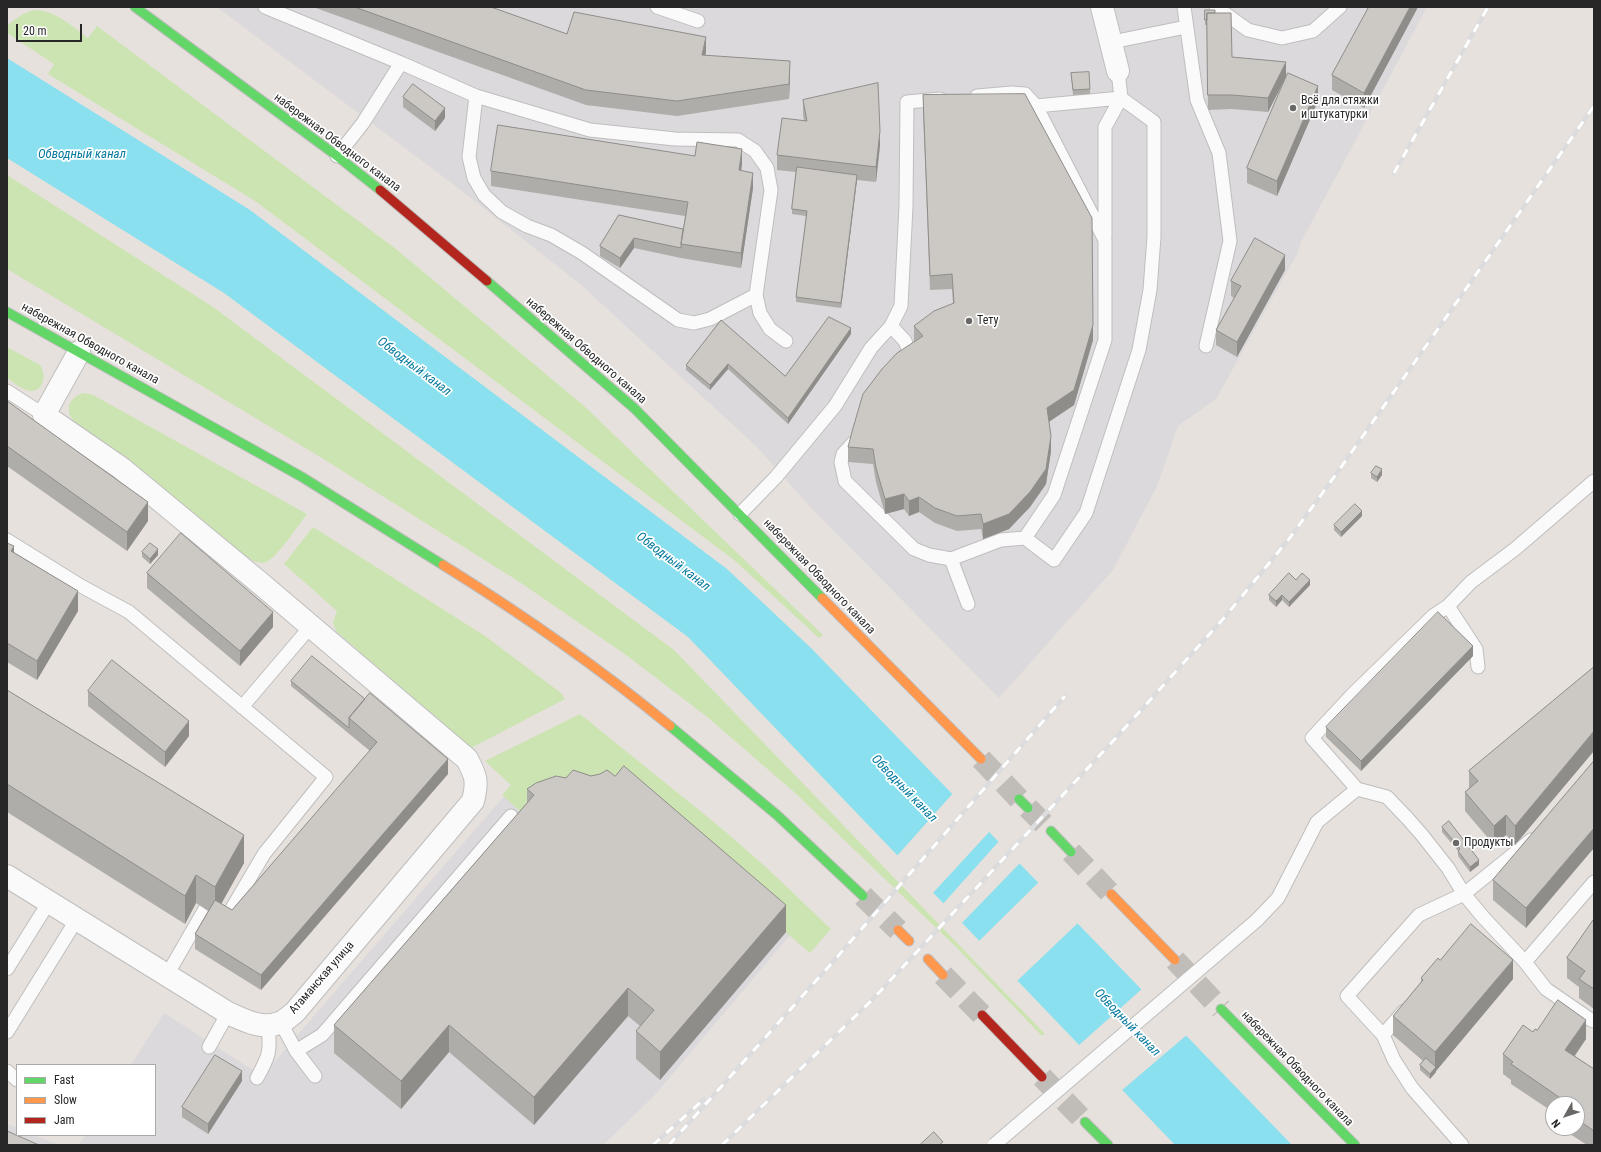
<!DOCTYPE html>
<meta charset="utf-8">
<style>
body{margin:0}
#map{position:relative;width:1601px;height:1152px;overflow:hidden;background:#e6e1dc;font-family:"Roboto Condensed",sans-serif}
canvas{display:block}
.frame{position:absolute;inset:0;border:8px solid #272727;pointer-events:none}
.legend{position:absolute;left:16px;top:1064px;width:140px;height:72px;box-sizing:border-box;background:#fff;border:1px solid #a9a9a9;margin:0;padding:5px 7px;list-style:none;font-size:12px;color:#272727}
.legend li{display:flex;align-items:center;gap:8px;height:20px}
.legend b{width:20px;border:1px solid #a9a9a9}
.north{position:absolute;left:1545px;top:1096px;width:40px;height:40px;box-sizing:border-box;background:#fff;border:1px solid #a9a9a9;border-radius:50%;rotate:231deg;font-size:11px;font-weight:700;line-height:16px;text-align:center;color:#272727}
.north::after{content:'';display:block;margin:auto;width:14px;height:18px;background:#6a6866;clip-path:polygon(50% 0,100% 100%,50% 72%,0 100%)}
.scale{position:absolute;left:16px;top:24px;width:66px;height:18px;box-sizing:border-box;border:2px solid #272727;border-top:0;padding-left:5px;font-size:12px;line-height:14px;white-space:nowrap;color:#272727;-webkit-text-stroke:3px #fff;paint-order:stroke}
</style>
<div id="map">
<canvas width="1601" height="1152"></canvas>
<div class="frame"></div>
<ul class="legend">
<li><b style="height:5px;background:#63d668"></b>Fast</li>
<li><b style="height:5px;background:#ff974d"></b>Slow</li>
<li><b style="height:5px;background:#b3261e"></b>Jam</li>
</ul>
<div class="north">N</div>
<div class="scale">20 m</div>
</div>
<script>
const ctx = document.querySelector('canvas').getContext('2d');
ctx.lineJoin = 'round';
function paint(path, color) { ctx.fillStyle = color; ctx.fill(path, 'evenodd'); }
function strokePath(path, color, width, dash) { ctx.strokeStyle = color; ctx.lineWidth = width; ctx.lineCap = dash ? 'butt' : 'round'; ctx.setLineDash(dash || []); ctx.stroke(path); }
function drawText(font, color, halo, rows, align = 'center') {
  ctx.font = font + ' "Roboto Condensed",sans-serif'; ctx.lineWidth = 3.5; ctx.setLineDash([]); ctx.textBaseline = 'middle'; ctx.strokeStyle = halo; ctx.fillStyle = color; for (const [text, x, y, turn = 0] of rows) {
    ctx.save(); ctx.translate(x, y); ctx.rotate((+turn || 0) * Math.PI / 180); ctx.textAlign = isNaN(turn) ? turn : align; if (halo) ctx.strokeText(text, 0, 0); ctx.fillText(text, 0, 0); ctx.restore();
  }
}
const industrial = new Path2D(`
 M217,7H1427L1301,242L1297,254L1216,399L1178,426L1157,486L1113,570L999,698L810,507L756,446L580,284L453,184Z
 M563,728L796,928L653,1097L603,1145H79L85,1135H155V1065H131L164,1013L262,1076Z
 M7,1124L17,1128V1135H34L59,1145H7Z`);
const green = new Path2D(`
 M34,10C55,10 72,26 88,38L97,26L396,249L583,405L823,635L819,638L734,560L255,201L48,74L54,64L7,33V26C16,18 23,13 34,10Z
 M7,175L213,307L674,650L1045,1034L1042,1036L956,947L794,792L706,716L626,655L518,581L317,455L7,269Z
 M7,347L40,365C48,376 42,396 26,390C20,388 13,382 7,378Z
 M85,393L93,395L307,514C299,524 276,559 266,562C258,565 250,559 243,555C205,523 168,490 128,460C114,450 80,432 72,419C64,407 72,395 85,393Z
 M313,527L485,636L561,693L565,699L471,748L337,632L333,623L337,611L284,564Z
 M580,714L720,827L768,869L831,929L810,953L624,794L527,817L502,795L511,785L485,761Z`);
const water = new Path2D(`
 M7,58L250,210L727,569L812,649L1292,1145H1175L688,637L224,293L7,158Z`);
const pier = new Path2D(`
 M954,792L991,830L932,894L896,857Z
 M1000,840L1021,862L961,924L942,905Z
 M1040,881L1079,922L1016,982L978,942Z
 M1143,988L1188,1034L1121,1091L1078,1046Z`);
const secondaryTunnel = new Path2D(`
 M981,759L1019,799
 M1028,808L1051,831
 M1071,852L1111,894
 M863,896L898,930
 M1175,960L1221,1009
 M943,975L982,1015
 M1042,1077L1085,1122`);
const lane = new Path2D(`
 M265,7L401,63
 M657,7L698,21
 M1184,7L1197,100L1219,153L1230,241L1206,346
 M1216,7L1248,30L1282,38L1313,31L1340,7
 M1112,42L1186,27
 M476,96L469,157L474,178L484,195L502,212L527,226L551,235L582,253L678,320L694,323L710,319L756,295
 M337,156L363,123L401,63L476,96L590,130L675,139L738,140L755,151L767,168L771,190L756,295L760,313L770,329L786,341
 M1105,237V127L1121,98L1118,71
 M891,326L905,341L911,357
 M7,391L44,415
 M853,443L843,454L841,462L845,481L914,549L929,555L951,559L1001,540L1025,538L1054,495L1105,340V240L1036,106L1025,94L1012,93L977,96
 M1594,481L1515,549L1471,582L1448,606L1433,616L1352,695L1312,738L1357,789L1387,797L1408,819L1422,835L1448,868L1464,894L1483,917L1525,962L1594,882
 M740,514L776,477L835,406L871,348L891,326L901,306L906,206L907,102L940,99
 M1025,538L1054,560L1086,513L1139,350L1150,290L1154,237V122L1121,98L1036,106
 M7,540L81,586L129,612L326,777L264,854L231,910
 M951,559L968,604
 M1448,606L1476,649L1478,667
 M242,707L311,626
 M1257,920L1278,898L1317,822L1357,789
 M1525,962L1546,989L1591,1020L1594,1021
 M7,969L49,902
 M167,975L205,909
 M281,1023L296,1051L315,1076
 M7,1032L77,919
 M1383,1035L1404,1011
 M209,1047L228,1013
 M296,1051L322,1035L511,816
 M7,1071L17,1080
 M257,1078C269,1056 271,1052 268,1026
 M1462,1145L1412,1088L1394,1060L1383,1035L1347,996L1419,915L1464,894L1531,840`);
const street = new Path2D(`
 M1102,7L1118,71
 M7,876L228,1013C244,1020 262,1030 279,1023C285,1021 290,1016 295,1012L473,801C478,781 476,776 467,759L260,583L121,468L44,415L79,352`);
const fast = new Path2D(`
 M135,7L337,156L380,190
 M487,281L634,408L822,598
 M7,312L302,477L443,565
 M670,726L777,815L863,896
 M1019,799L1028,808
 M1051,831L1071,852
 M1221,1009L1355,1145
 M1085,1122L1108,1145`);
const slow = new Path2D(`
 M443,565C522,614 598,667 670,726
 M822,598L981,759
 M1111,894L1175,960
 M898,930L909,941
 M928,959L943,975`);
const jam = new Path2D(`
 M380,190L487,281
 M982,1015L1042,1077`);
const rail = new Path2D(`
 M1394,173L1488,7
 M653,1145L704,1099
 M669,1145L831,964L1065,696
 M722,1145L872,1000L1114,740L1224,618L1289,539L1337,473L1594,106`);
const laneBridge = new Path2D(`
 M994,1145L1257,920`);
const wall = new Path2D(`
 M313,7H491L567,34L706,52L705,55L790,76L789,99L677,116L586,105Z
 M1369,7H1418L1364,108L1332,90V75Z
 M1205,10L1215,13L1232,57L1286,77L1268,112L1232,109L1208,110L1207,25H1205Z
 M1071,73L1090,89V94L1073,95Z
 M923,95L1093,340L1074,405L1049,422L1051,451L1046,484L1030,507L1009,529L983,539L981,529L957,531L935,523L919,512L909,516L904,509L885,514L876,482L873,464L848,462V447L914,342V326L953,304L952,289L930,290L923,110Z
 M403,97L445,118L435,131L403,107Z
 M803,100L880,145L876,182L857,180L841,308L796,302V297L806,216L792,214V209L796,172L777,170V155L804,121L803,115Z
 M1318,101L1277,196L1247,183V168Z
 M742,164L741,171L753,188L741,268L681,258L634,248L620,268L600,256V246L619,215L683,229L685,216L491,186V171Z
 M1285,270L1237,357L1216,345V330L1234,298L1231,296V281Z
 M721,320L785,376L851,334L788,424L728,369L710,390L686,370V365Z
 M7,401L148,521L127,551L7,466Z
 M1371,473L1382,475L1377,482L1371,478Z
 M1362,516L1341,537L1334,530V525Z
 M7,543L14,553L78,611L37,680L7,662Z
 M142,552L158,555L150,564L142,557Z
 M147,573L273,627L240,666L147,588Z
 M1296,580L1310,585L1289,607L1282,600L1276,607L1269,600V595Z
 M1473,656L1361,771L1326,737V727Z
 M1594,667L1515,845L1506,835L1494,845L1465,811V792L1469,788V771Z
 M291,681L448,774L261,990L195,949V934L208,911L196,903L185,924L7,812V690L244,863L221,904L232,910L370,751L291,686Z
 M88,691L189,736L165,767L88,706Z
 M1594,761L1526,928L1493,900V880Z
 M527,789L786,932L660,1080L636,1059V1031L640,1026L628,1016L534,1125L449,1052L401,1109L334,1053V1025L527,803Z
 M1442,827L1479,865L1470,872L1458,856V851L1442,832Z
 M1594,919V1009L1579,998V987L1567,978V958Z
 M1440,960L1513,979L1436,1071V1072L1430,1079L1420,1070V1065L1423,1061L1393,1035V1016L1421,982V978Z
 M1537,1030L1586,1039L1575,1056L1594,1069V1145H1587L1570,1134V1128H1577V1104H1553V1112L1511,1084V1080L1503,1074V1054Z
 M242,1081L208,1134L182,1117V1107Z`);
const shadedWall = new Path2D(`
 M1410,7H1418L1364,108V93Z
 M706,37V52L702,70V55Z
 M790,61V76L789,99V84Z
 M1286,62V77L1268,112V98Z
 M1318,86V101L1277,196V181Z
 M445,108V118L435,131V121Z
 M880,131V145L876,182V167Z
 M742,149V164L739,185V170Z
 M753,173V188L741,268V253Z
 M857,175V180L841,308V303Z
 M634,238V248L620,268V258Z
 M1285,255V270L1237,357V342Z
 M1093,325V340L1074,405L1047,423V408Z
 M851,328V334L788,424V418Z
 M728,364V369L710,390V385Z
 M1051,436V451L1046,484L1030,507L1009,529L983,539V524Z
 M1382,469V475L1377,482V477Z
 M904,494V509L885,514V499Z
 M919,497V512L909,516V501Z
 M148,502V521L127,551V532Z
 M1362,511V516L1341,537V532Z
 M14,546V566L11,551Z
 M158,549V555L150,564V559Z
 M1310,580V585L1289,607V602Z
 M78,591V611L37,680V661Z
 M1282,595V600L1276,607V601Z
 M273,612V627L240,666V651Z
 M1473,646V656L1361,771V761Z
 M189,721V736L165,767V752Z
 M1594,731V751L1515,845V826Z
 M448,759V774L261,990V975Z
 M1506,815V835L1494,845V826Z
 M1594,828V848L1526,928V908Z
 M244,835V863L215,915V887Z
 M1479,860V865L1470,872V867Z
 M196,875V903L185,924V896Z
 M786,905V932L660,1080V1052Z
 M1513,960V979L1436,1071V1072L1430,1079V1074L1435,1068V1052Z
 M628,988V1016L534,1125V1097Z
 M1586,1020V1039L1565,1069V1050Z
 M449,1025V1052L401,1109V1081Z
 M242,1071V1081L208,1134V1124Z`);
const building = new Path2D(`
 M355,7H491L567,34L574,12L706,37L702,55L790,61L789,84L677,101L586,90Z
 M1369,7H1410L1364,93L1332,75Z
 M1205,10H1215V13H1207V20H1205Z
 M1207,13H1231L1232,57L1286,62L1268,98L1232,95H1208Z
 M1089,72L1090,89L1073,90L1071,73Z
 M1288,73L1318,86L1277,181L1247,168Z
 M878,83L880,131L876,167L777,155L782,118L807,121L803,100Z
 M413,84L445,108L435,121L403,97Z
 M1025,94L1092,218L1093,325L1074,390L1047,408L1051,436L1046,469L1030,492L1009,514L983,524L981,514L957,516L935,508L919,497L909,501L904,494L885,499L876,468L873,449L848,447L853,428L863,394L882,369L897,353L923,336L914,326L934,311L954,303L952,274L930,276L923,95Z
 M498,125L695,156L697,142L742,149L739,170L753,173L741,253L681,244L688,202L491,171Z
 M797,167L857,175L841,303L796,297L807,211L792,209Z
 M619,215L683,229L681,244V248L634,238L620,258L600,246Z
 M1255,238L1285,255L1237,342L1216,330L1241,286L1231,281Z
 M829,317L851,328L788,418L728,364L710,385L686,365L721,320L785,376Z
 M7,401L148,502L127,532L7,446Z
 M1376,466L1382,469L1377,477L1371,473Z
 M1355,504L1362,511L1341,532L1334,525Z
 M181,533L273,612L240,651L147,573Z
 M7,543L14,546L11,551L78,591L37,661L7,643Z
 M150,543L158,549L150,559L142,552Z
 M1289,573L1296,580L1302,573L1310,580L1289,602L1282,595L1276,601L1269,595Z
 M1438,612L1473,646L1361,761L1326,727Z
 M312,656L365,699L349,718V728L291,681Z
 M112,660L189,721L165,752L88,691Z
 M1594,667V731L1515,826L1506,815L1494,826L1465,792L1478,781L1469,771Z
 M7,690L244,835L215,887L196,875L185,896L7,784Z
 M370,693L448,759L261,975L195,934L215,900L232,910L377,742L349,718Z
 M1594,761V828L1526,908L1493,880Z
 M624,766L786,905L660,1052L636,1031L654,1010L628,988L534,1097L449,1025L401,1081L334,1025L534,795L527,789L536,783L556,776L566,778L573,770L591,776L600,774L607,770L615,776Z
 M1449,821L1479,860L1470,867L1458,851L1460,849L1442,827Z
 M1594,919V989L1579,979L1585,971L1567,958Z
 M1471,924L1513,960L1435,1052L1393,1016L1423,980L1421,978L1438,958L1440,960Z
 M1558,1000L1586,1020L1565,1050L1594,1069V1131L1577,1119V1104H1569L1511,1064L1513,1062L1503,1054L1523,1025L1533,1032L1535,1029L1537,1030Z
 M215,1055L242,1071L208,1124L182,1107Z
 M1426,1058L1436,1067L1430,1074L1420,1065Z
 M7,1131L39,1145H7Z
 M934,1132L943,1142L939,1145H920Z`);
const markers = [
 [1293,108,4,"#6a6866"],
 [969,321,4,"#6a6866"],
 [1456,843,4,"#6a6866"]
];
const poiNames = [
 ["Всё для стяжки",1301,101],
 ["и штукатурки",1301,115],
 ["Тету",977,321],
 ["Продукты",1464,843]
];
const streetNames = [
 ["набережная Обводного канала",337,143,37],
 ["набережная Обводного канала",90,344,29],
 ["набережная Обводного канала",586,351,41],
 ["набережная Обводного канала",819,577,46],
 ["Атаманская улица",322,978,-49],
 ["набережная Обводного канала",1297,1069,46]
];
const waterNames = [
 ["Обводный канал",82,155],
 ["Обводный канал",414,367,37],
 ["Обводный канал",673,562,37],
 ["Обводный канал",904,789,46],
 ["Обводный канал",1127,1023,46]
];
paint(industrial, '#dbd9dc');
paint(green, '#cce4b2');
paint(water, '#8ae0ee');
paint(pier, '#e6e1dc');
strokePath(secondaryTunnel, '#c0bcb8', 22, [22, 11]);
strokePath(lane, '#bfbebe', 15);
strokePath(street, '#bfbebe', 24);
strokePath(fast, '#bfbebe', 11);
strokePath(slow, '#bfbebe', 11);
strokePath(jam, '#bfbebe', 11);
strokePath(lane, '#fbfafa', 13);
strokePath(street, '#fbfafa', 22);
strokePath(fast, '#63d668', 9);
strokePath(slow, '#ff974d', 9);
strokePath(jam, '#b3261e', 9);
strokePath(rail, '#dcdcde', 4.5);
strokePath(rail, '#fff', 3, [9]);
strokePath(laneBridge, '#bfbebe', 15, []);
strokePath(laneBridge, '#fbfafa', 13);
paint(wall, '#afada9');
paint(shadedWall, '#8f8d8a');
paint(building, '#ccc9c5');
strokePath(building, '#8f8d8a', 1);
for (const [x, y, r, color] of markers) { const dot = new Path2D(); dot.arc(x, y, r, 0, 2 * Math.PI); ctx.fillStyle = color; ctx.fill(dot); strokePath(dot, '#fff', 1.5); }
drawText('12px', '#272727', '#fff', poiNames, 'left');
drawText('12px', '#272727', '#fff', streetNames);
drawText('italic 13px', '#057a9d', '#fff', waterNames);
</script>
